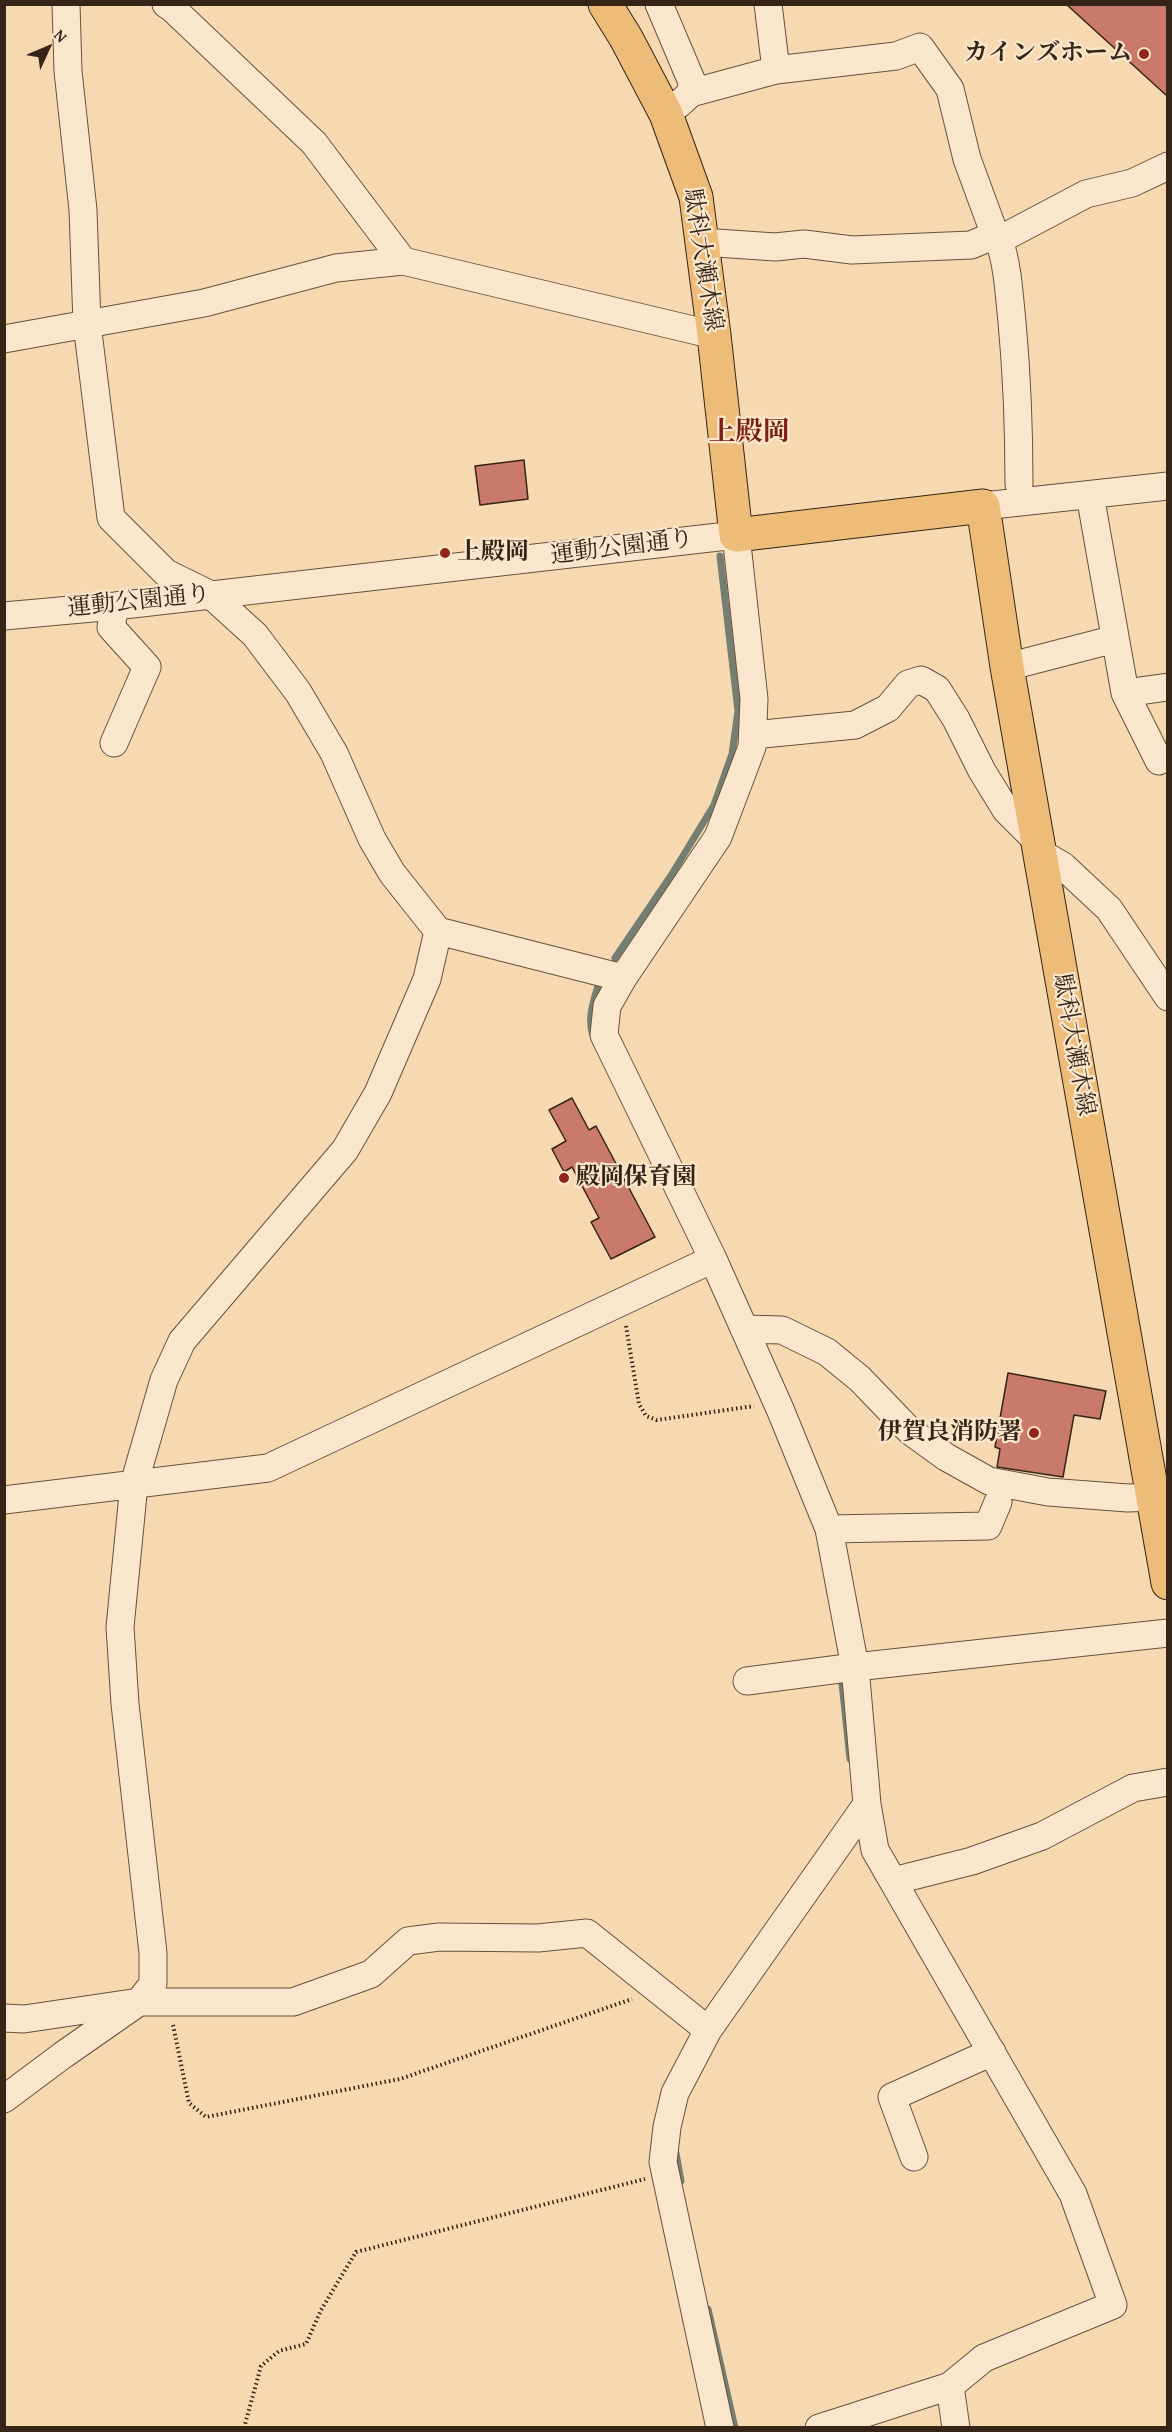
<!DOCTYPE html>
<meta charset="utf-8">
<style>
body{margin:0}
#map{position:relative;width:1172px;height:2432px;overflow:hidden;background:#f7d9b1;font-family:"Gentium Book Plus",serif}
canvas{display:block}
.frame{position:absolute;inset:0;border:6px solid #362416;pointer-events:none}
.north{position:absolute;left:18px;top:18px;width:60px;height:60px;-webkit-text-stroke:4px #fae6cc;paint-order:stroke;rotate:46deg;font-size:16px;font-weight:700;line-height:24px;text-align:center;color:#362416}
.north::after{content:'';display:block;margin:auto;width:21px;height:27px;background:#362416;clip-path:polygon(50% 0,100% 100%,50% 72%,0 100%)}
</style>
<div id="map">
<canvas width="1172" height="2432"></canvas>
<div class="frame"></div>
<div class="north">N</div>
</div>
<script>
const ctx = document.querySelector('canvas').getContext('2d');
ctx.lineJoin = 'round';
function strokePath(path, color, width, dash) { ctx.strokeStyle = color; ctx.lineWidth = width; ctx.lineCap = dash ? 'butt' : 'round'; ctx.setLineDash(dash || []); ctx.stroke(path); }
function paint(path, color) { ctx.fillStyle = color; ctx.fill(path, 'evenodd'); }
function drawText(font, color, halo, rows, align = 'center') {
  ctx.font = font + ' "Gentium Book Plus","Noto Serif JP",serif'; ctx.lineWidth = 4.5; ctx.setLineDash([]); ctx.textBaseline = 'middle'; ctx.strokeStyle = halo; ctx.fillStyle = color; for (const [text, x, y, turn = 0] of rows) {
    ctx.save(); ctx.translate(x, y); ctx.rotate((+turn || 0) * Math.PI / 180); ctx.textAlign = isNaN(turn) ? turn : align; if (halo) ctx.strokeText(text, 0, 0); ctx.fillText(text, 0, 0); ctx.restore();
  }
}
const stream = new Path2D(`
 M615,958L672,874L714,805L732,754L738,711L720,556
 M594,1038C586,1019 594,999 600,980
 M841,1674L850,1759
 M676,2153L681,2181
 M708,2309L735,2428`);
const building = new Path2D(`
 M1066,4H1167V96Z
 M524,460L528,499L480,505L475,466Z
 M572,1098L589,1130L596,1126L655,1237L611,1259L591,1222L599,1218L572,1167L564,1172L552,1149L566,1141L549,1110Z
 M1008,1373L1106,1391L1100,1419L1074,1415L1063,1477L997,1467L1000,1449L995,1447Z`);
const path = new Path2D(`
 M626,1326L639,1404L646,1416L657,1420L754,1406
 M173,2025L189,2103L206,2117L400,2079L632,1999
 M244,2428L261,2366L279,2351L306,2344L321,2310L356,2252L645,2179`);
const minor = new Path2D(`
 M66,4L68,71L83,210L87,324L111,518L166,573L211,595L255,635L298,692L334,753L372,839L392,873L438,931L623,978
 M166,4L173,9L314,143L403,261
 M659,4L692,82L691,93L679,104
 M768,4L776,70
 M691,93L776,70L896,56L920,47L950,89L967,159L995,235L999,240
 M702,242L775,247L804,244L852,250L971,245L995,235
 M4,339L204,303L336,268L403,261L714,335
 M1019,484C1019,430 1017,376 1012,322C1009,294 1008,266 999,240L1086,194L1132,183L1168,166
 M1090,495L1125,693L1168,687
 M983,506L1168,486
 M4,616L115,606L736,535L754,699L752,747L718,837L623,978L607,1006L604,1035L713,1259L780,1409L829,1529L855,1667L867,1804L875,1850L1073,2194L1113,2305L984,2358L950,2386L819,2428
 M1007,667L1115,639
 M1125,693L1159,761
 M753,735L855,725L888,708L908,684L921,680L937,689L956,719L982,771L1006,810L1037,841
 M114,743L147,667L111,627L115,606
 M1039,852L1063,866L1109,909L1168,997
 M744,1329L782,1330L827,1352L860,1379L910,1431L946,1457L989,1481L1048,1492L1128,1498L1153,1497
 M4,1500L268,1468L713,1259
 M829,1529L988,1526L998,1502
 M747,1681L855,1667L1168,1633
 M893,1881L972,1861L1042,1836L1133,1788L1168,1782
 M4,2018L24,2019L139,2002H293L371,1974L408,1941L439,1937L538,1938L587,1933L708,2030
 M4,2099L63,2055L139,2002L153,1984V1953L125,1704L120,1627L134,1484L164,1380L182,1341L345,1150L378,1093L427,979L438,931
 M914,2157L892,2097L992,2052
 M950,2386L956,2428
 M720,2428L663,2162L667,2127L675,2093L708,2030L867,1804`);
const major = new Path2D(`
 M605,4L626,38L666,114L696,197L714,335L736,535L983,506L1007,667L1168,1583`);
const markers = [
 [1144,54,6,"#8f2418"],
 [445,553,6,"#8f2418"],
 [564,1178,6,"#8f2418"],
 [1034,1433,6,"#8f2418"]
];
const poiNames = [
 ["カインズホーム",1132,54],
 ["上殿岡",457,553,"left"],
 ["殿岡保育園",576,1178,"left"],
 ["伊賀良消防署",1022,1433]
];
const streetNames = [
 ["駄科大瀬木線",702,260,81],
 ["運動公園通り",622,548,-7],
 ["運動公園通り",139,602,-6],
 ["駄科大瀬木線",1073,1045,80]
];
const quarterNames = [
 ["上殿岡",749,433]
];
strokePath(stream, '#747e71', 7);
paint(building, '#c97a6b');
strokePath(building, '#362416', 1.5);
strokePath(minor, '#66513d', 29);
strokePath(major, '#362416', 35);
strokePath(path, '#362416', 4, [1.5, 3]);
strokePath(minor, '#fae6cc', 27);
strokePath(major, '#ecbc78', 33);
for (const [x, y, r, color] of markers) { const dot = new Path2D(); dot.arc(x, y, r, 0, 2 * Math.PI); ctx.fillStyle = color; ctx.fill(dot); strokePath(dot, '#fae6cc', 2); }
drawText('bold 24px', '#362416', '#fae6cc', poiNames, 'right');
drawText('24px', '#362416', '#fae6cc', streetNames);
drawText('bold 27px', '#7a1f14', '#fae6cc', quarterNames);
</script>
